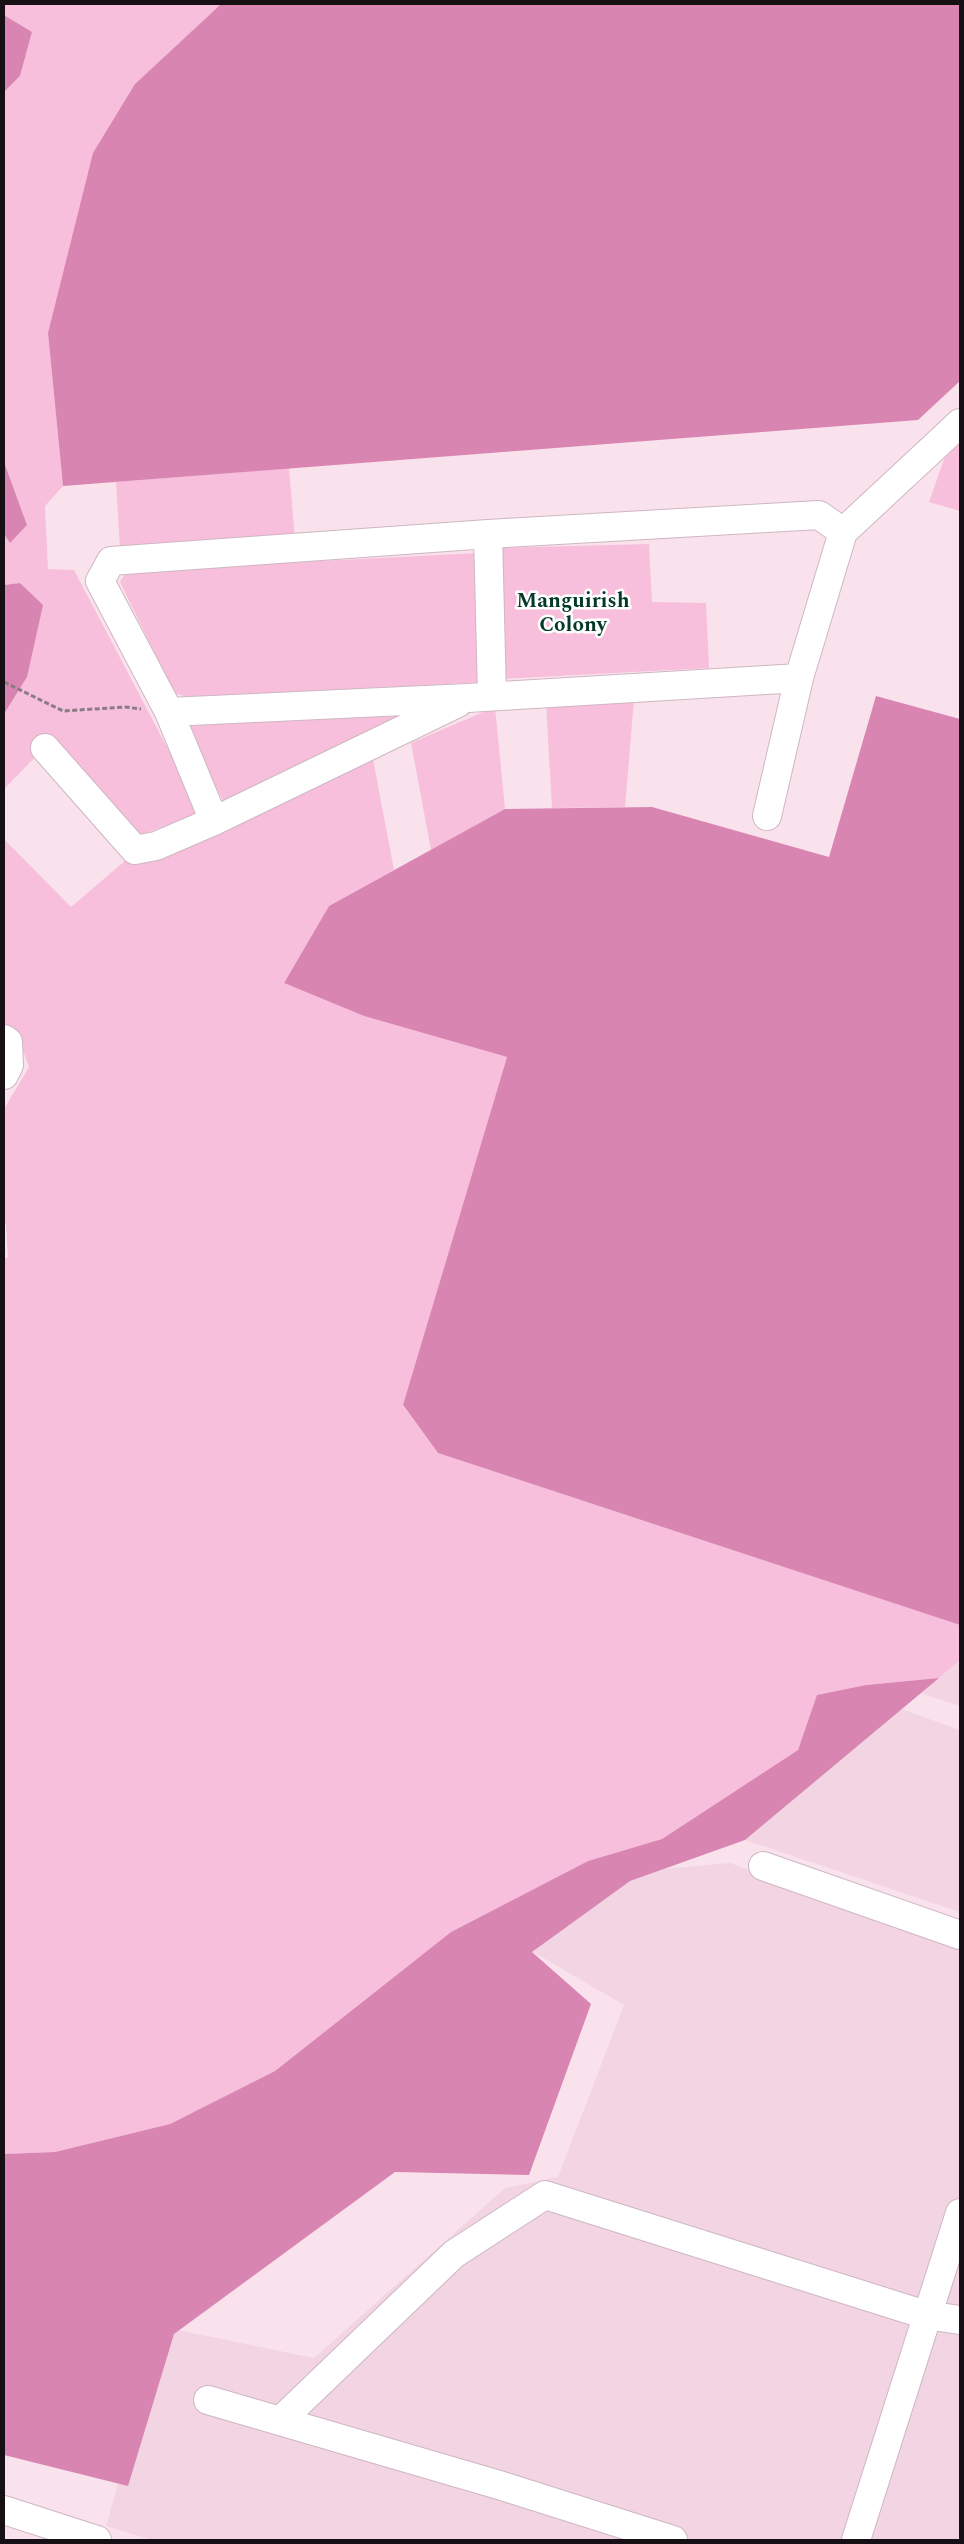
<!DOCTYPE html>
<style>
body{margin:0}
#map{position:relative;width:964px;height:2544px;overflow:hidden;background:#fae2ed;font-family:Spectral,serif}
canvas{display:block}
.frame{position:absolute;inset:0;border:5px solid #160f13;pointer-events:none}
</style>
<div id="map">
<canvas width="964" height="2544"></canvas>
<div class="frame"></div>
</div>
<script>
const ctx = document.querySelector('canvas').getContext('2d');
ctx.lineJoin = 'round';
function paint(path, color) { ctx.fillStyle = color; ctx.fill(path, 'evenodd'); }
function strokePath(path, color, width, dash) { ctx.strokeStyle = color; ctx.lineWidth = width; ctx.lineCap = dash ? 'butt' : 'round'; ctx.setLineDash(dash || []); ctx.stroke(path); }
function drawText(font, color, halo, rows, align = 'center') {
  ctx.font = font + ' Spectral,serif'; ctx.lineWidth = 5; ctx.setLineDash([]); ctx.textBaseline = 'middle'; ctx.strokeStyle = halo; ctx.fillStyle = color; for (const [text, x, y, turn = 0] of rows) {
    ctx.save(); ctx.translate(x, y); ctx.rotate((+turn || 0) * Math.PI / 180); ctx.textAlign = isNaN(turn) ? turn : align; if (halo) ctx.strokeText(text, 0, 0); ctx.fillText(text, 0, 0); ctx.restore();
  }
}
const built = new Path2D(`
 M960,1660V1706L920,1693L939,1678Z
 M901,1709L960,1730V1912L745,1840Z
 M730,1863L960,1949V2540H152L106,2526L163,2327L314,2358L505,2188L558,2177L624,2005L533,1952L631,1872Z`);
const green = new Path2D(`
 M4,4H221L135,84L48,333L63,486L45,506L48,569L74,570L201,812L133,838L51,741L4,789V714L27,677L21,583L4,585V534L10,542L27,525L4,462V92L20,76L32,32L4,15Z
 M960,440V511L929,502L946,454Z
 M289,468L295,540L120,549L116,482Z
 M649,544L652,602L706,603L709,668L501,679L496,548Z
 M477,553L483,682L193,699L174,693L120,582L127,571Z
 M634,699L625,807L552,808L546,703Z
 M495,707L505,809L431,850L411,743Z
 M422,708L224,803L182,718Z
 M372,754L394,870L329,906L284,983L364,1016L507,1057L403,1406L438,1453L960,1625V1660L939,1678L866,1685L818,1695L798,1750L662,1839L588,1861L451,1932L275,2071L170,2124L55,2152L4,2154V1259L8,1257L6,1224L4,1221V1109L29,1067L17,1034L4,1025V839L71,907L126,860Z`);
const forest = new Path2D(`
 M221,4H960V381L918,420L63,486L48,333L93,153L135,84Z
 M4,15L32,32L20,76L4,92Z
 M4,462L27,525L10,543L4,534Z
 M20,583L43,605L27,677L4,714V585Z
 M876,696L960,719V1625L438,1453L403,1405L507,1057L364,1016L284,983L329,906L505,809L652,807L829,857Z
 M939,1678L745,1840L630,1881L532,1952L591,2004L529,2175L395,2172L174,2334L128,2486L4,2455V2154L55,2152L170,2124L275,2071L451,1932L588,1861L662,1839L798,1750L817,1695L866,1685Z`);
const path = new Path2D(`
 M4,682L63,711L125,707L141,709`);
const minor = new Path2D(`
 M488,534L492,696
 M169,712L468,698L799,678L843,532L960,423
 M45,748L135,850L156,846L214,821L458,703
 M767,816L799,678
 M214,821L169,712L100,581L111,561L488,534L819,515L843,532
 M4,1039L8,1042L9,1065L4,1075
 M763,1866L960,1935
 M208,2400L499,2485L673,2540
 M281,2420L454,2254L545,2195L926,2315L960,2320
 M4,2510L97,2540
 M856,2540L960,2213`);
const neighbourhoodNames = [
 ["Manguirish",573,603],
 ["Colony",573,627]
];
paint(built, '#f2d4e2');
paint(green, '#f7bfdb');
paint(forest, '#d985b2');
strokePath(minor, '#ceb7c2', 30);
strokePath(path, '#8b7b83', 3, [5, 2.5]);
strokePath(minor, '#fff', 28);
drawText('bold 21px', '#043929', '#fff', neighbourhoodNames);
</script>
